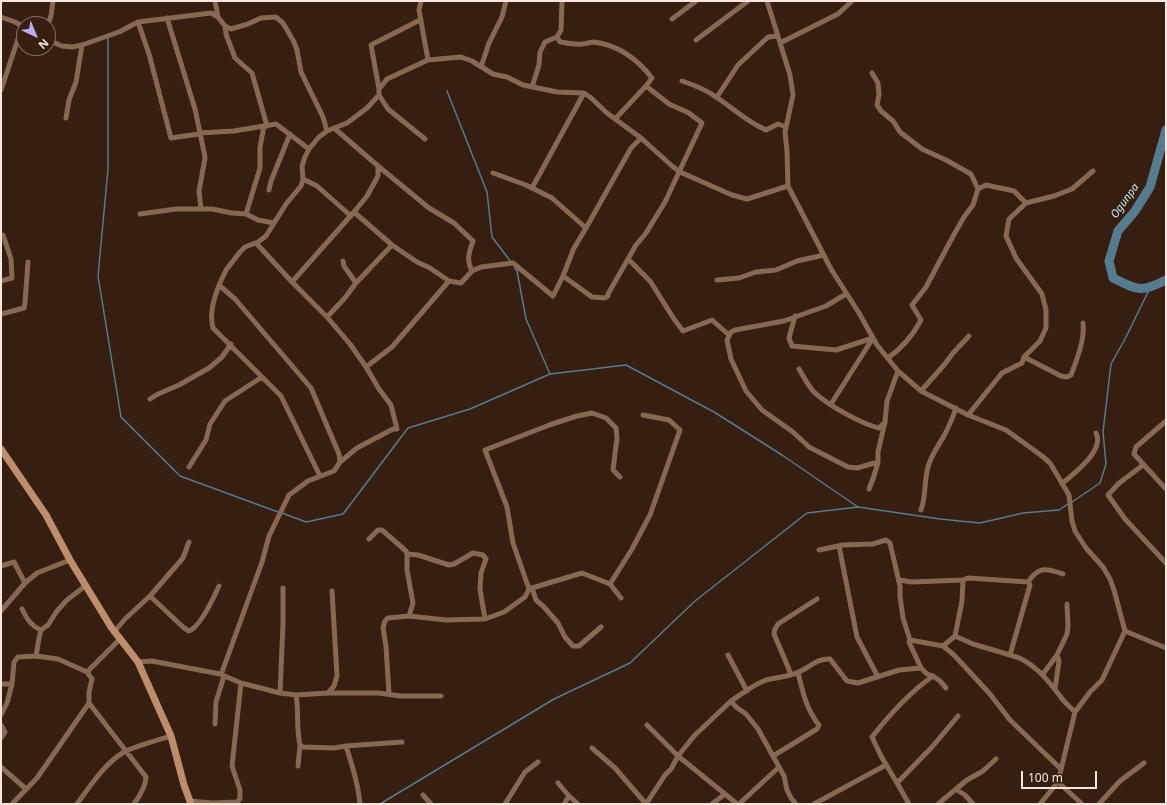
<!DOCTYPE html>
<style>
body{margin:0}
#map{position:relative;width:1167px;height:805px;overflow:hidden;background:#361e10;font-family:"Noto Sans",sans-serif}
canvas{display:block}
.frame{position:absolute;inset:0;border:2px solid #f8e6de;pointer-events:none}
.north{position:absolute;left:16px;top:16px;width:40px;height:40px;box-sizing:border-box;background:#361e10;border:1px solid #846e62;border-radius:50%;rotate:136deg;font-size:11px;font-weight:700;line-height:16px;text-align:center;color:#f8e6de}
.north::after{content:'';display:block;margin:auto;width:14px;height:18px;background:#bbaaf6;clip-path:polygon(50% 0,100% 100%,50% 72%,0 100%)}
.scale{position:absolute;left:1021px;top:771px;width:76px;height:18px;box-sizing:border-box;border:2px solid #f8e6de;border-top:0;padding-left:5px;font-size:12px;line-height:14px;white-space:nowrap;color:#f8e6de;-webkit-text-stroke:3px #361e10;paint-order:stroke}
</style>
<div id="map">
<canvas width="1167" height="805"></canvas>
<div class="frame"></div>
<div class="north">N</div>
<div class="scale">100 m</div>
</div>
<script>
const ctx = document.querySelector('canvas').getContext('2d');
ctx.lineJoin = 'round';
function strokePath(path, color, width, dash) { ctx.strokeStyle = color; ctx.lineWidth = width; ctx.lineCap = dash ? 'butt' : 'round'; ctx.setLineDash(dash || []); ctx.stroke(path); }
function drawText(font, color, halo, rows, align = 'center') {
  ctx.font = font + ' "Noto Sans",sans-serif'; ctx.lineWidth = 4; ctx.setLineDash([]); ctx.textBaseline = 'middle'; ctx.strokeStyle = halo; ctx.fillStyle = color; for (const [text, x, y, turn = 0] of rows) {
    ctx.save(); ctx.translate(x, y); ctx.rotate((+turn || 0) * Math.PI / 180); ctx.textAlign = isNaN(turn) ? turn : align; if (halo) ctx.strokeText(text, 0, 0); ctx.fillText(text, 0, 0); ctx.restore();
  }
}
const stream = new Path2D(`
 M108,37V169L98,276L121,417L180,476L278,512
 M447,91L487,192L492,237L511,262
 M515,268L517,271L526,319L550,374
 M1072,502L1100,483L1106,464L1103,432L1111,364L1125,339L1150,288
 M282,513L306,522L343,514L408,428L470,409L550,374L626,365L714,412L782,455L858,507
 M380,804L554,699L630,663L695,601L807,513L858,507L940,519L980,523L1023,513L1059,510L1068,504`);
const river = new Path2D(`
 M1166,130L1150,187L1135,211L1118,231L1109,261L1113,278C1137,290 1141,293 1166,280`);
const street = new Path2D(`
 M215,1L218,17
 M421,1L419,10L428,60
 M767,1L790,75L793,95L785,132L787,151L788,186L831,269L859,313L877,345L898,371L921,391L968,415L1006,430L1042,456L1050,463L1069,495L1072,521L1075,531L1086,548L1103,567L1110,579L1114,590L1125,631L1102,680L1090,692L1075,712L1058,782L1040,804
 M1,17L15,22L24,27
 M167,18L195,109L204,152L205,158L199,191L201,209H212L232,213L246,214L258,220L274,223
 M672,19L696,1
 M138,22L149,54L171,138L199,134
 M48,24L51,16L53,1
 M225,26L226,34L235,58L252,73L267,126
 M557,37L560,42C567,43 575,45 582,44C586,44 590,42 594,42C618,45 638,60 652,78L646,86
 M48,40L62,46L72,47L82,45L119,32L138,22L211,13L218,17L225,26L231,29L248,24L261,18L276,17L283,23L294,42L297,50L301,72L323,117L327,131
 M696,40L748,1
 M780,43L838,14L852,1
 M481,67L489,43L502,17L506,1
 M872,73L878,83L879,95L877,105L881,111L893,121L900,132L922,149L946,160L971,174L978,189
 M682,81C694,85 705,89 716,97C733,108 747,122 766,130L778,124L786,127
 M532,87L539,65L540,52L545,42L557,37L561,30L562,1
 M379,89L371,45L420,20
 M1,90L22,27
 M379,95L388,109L425,139
 M717,97L738,65L768,37L777,36
 M66,118L69,100L76,82L82,45
 M199,133L234,131L276,124L309,149
 M378,166L429,208L454,223L473,241C469,252 466,260 472,271
 M493,173L526,185L552,198L586,228L631,148L641,138
 M303,179L317,186L351,216
 M532,188L584,93
 M269,190L271,181L290,134
 M354,212L392,245L417,262L430,268L449,281L461,283L472,271L481,267L513,263L553,296L563,276L574,248L586,228
 M140,214L176,209H201
 M246,214L260,168V147L264,126
 M1,235H3L11,259L12,278L1,281
 M256,243L292,282L327,317L350,344L366,367L379,389L391,405L397,429H393L357,448L340,462
 M629,260L650,281L674,319L683,331L712,320L729,335
 M343,261L344,266L356,283
 M563,276L592,297L605,298L608,296V294L636,245L646,233L665,202L702,123L689,113L669,104L646,86L615,119
 M717,280L739,278L756,272L776,270L797,261L824,255
 M292,282L354,212L367,196L378,176V166L334,128
 M219,285C214,299 209,313 213,328L281,396L320,476
 M846,294L826,306L784,321L735,330L731,332L727,340L731,359L746,391L762,410L793,432L809,447L848,467L857,468L878,462
 M1,314L24,308L25,303L28,262
 M795,316L789,338L792,346L836,350L873,338L831,404
 M327,317L344,299L356,283L392,245
 M1024,357L1061,376L1067,377L1071,375C1077,359 1085,339 1083,323
 M888,358C902,348 913,335 921,320L912,305L926,287L952,238L964,217L973,205L978,189L986,185L1014,191L1026,203
 M366,367L392,347L449,281
 M799,369C804,377 808,386 814,392C827,405 862,424 879,428L885,422
 M921,391L944,365L953,353L969,336
 M150,399L158,394L179,385L209,368L222,357L231,344
 M968,415L1002,373L1022,363L1024,357L1040,341L1046,328V310L1042,294L1016,258L1006,236L1009,219L1026,203L1054,196L1072,189L1093,171
 M1166,421L1136,447L1134,454L1166,489
 M1143,465L1118,484L1108,495L1125,519L1166,563
 M189,467L206,440L210,424L225,401L262,377
 M1062,484C1074,473 1105,451 1096,433
 M869,489L874,476L878,462V452L885,422L887,401L898,371
 M921,510C926,497 924,481 928,467C931,455 939,445 945,434C949,426 953,417 956,408
 M369,539L378,530H382L406,551L407,555V570L413,603L409,616L388,618L385,621L383,628L386,646L389,694
 M839,546L857,637L878,677
 M819,550L843,545L873,544L886,540L890,543L900,586V596L903,618L910,640L909,642L921,668L927,674L933,676L940,681L946,688
 M407,554L418,555L449,565L454,564L473,553L483,555L486,559L481,573L480,589L485,619
 M1,566L14,562L25,583
 M899,580L912,582L963,580
 M1028,582C1039,566 1046,568 1063,574
 M610,584L632,549L650,515L680,430L669,420L643,415
 M532,588L582,573L610,584L621,598
 M529,589L513,543L507,507L485,450L552,424L577,416L592,413L606,418L616,428L617,438L613,470L620,477
 M150,596L184,628L189,631C200,627 214,597 219,586
 M22,609C27,619 31,626 41,630
 M1,611L25,583L37,573L70,560
 M409,616L446,620L485,619L504,612L525,597L529,589L532,588L536,600L544,607L558,623L565,637L573,646H579L601,627
 M1125,631L1166,648
 M114,632L125,619L150,596L183,558L189,542
 M955,636L962,601L963,580L968,578L1028,582L1030,585L1010,655C1032,660 1047,679 1060,696C1064,702 1070,707 1075,712
 M120,639L87,672L92,679L89,692V703L146,777C146,787 139,797 134,804
 M910,640L943,646L954,655L990,694L1010,720L1061,769
 M943,646L955,636L973,644L1010,655
 M728,655L747,691
 M1057,655L1067,634L1068,626L1067,604
 M36,656L39,638L41,630L48,625L57,611L67,600L85,586
 M138,662L152,661L220,674L222,672L262,562L269,536L289,495L308,481L334,471L340,462L339,454L311,388L235,299L219,285L226,270L240,252L245,247L258,242L266,236L286,204L301,186L303,179L302,166L305,157L309,149L319,137L327,131L347,123L367,108L379,95V89L387,79L428,60L461,57L472,61L493,74L507,77L523,85L557,92L584,93L590,97L607,113L641,138L672,166L680,172L732,195L747,199L788,186
 M220,674L241,683L280,693L296,695L328,693H378L401,696H441
 M791,674L774,634L775,629L778,624L817,599
 M1043,674L1057,655L1059,661L1055,689
 M933,676C910,692 890,714 872,737L881,756L897,783L932,747L958,716
 M1,684H12
 M280,693L283,624V588
 M328,693L334,686L337,676L332,591
 M296,695C299,711 296,728 300,745L303,747L334,748L346,746L402,742
 M1,715L7,703L12,684L14,662L18,657L36,656L58,659L87,672
 M215,724L216,702L224,676
 M1,725L5,732L1,738
 M647,725L678,756L725,794
 M346,746C352,765 358,783 360,804
 M592,748L615,768L646,804
 M773,756L817,729L819,725C806,709 803,692 798,673
 M298,766L300,745
 M1,767L26,789
 M1058,782L1082,804
 M558,783L569,796
 M897,783L909,804
 M957,790L965,795L973,804
 M423,795L431,804
 M190,801L212,803L237,802L240,799V790L232,766L241,683
 M12,804L37,778L89,703
 M77,804C90,786 105,763 124,752C136,746 158,740 171,736
 M505,804L525,772L538,762
 M564,804L569,796L578,804
 M646,804L665,775L671,769L678,756L694,736L731,701
 M712,804L725,794L737,804
 M739,804L779,767
 M796,804L791,798L787,790L784,776L758,729L746,714L736,707L731,701C742,694 754,684 766,680C777,677 789,677 799,672C810,667 818,658 830,659L847,681L858,683L899,670L921,668
 M814,804L886,765
 M938,804L967,780L983,771L996,759
 M1099,804L1120,781L1144,763`);
const secondary = new Path2D(`
 M1,449L46,515L70,560L111,627L138,662L171,736L184,785L191,804`);
const waterNames = [
 ["Ogunpa",1125,201,-54]
];
strokePath(stream, '#557b8f', 1.5);
strokePath(river, '#557b8f', 9);
strokePath(street, '#866853', 5);
strokePath(secondary, '#be8d6c', 7);
drawText('italic 11px', '#c0e7fb', '#361e10', waterNames);
</script>
